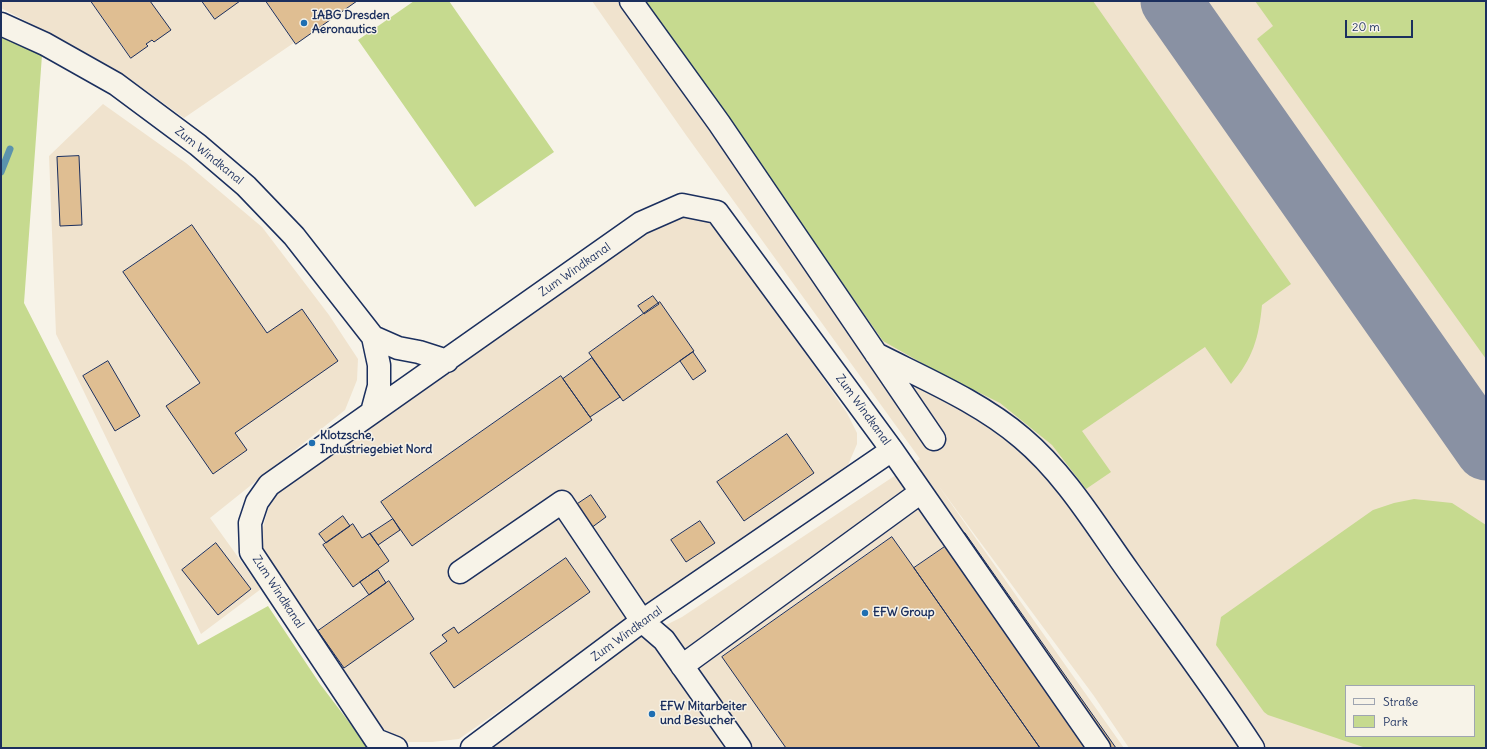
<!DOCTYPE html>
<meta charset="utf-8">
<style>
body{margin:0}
#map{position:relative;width:1487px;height:749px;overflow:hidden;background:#f7f3e8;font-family:Delius,sans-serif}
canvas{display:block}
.frame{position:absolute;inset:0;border:2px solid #1b2f5e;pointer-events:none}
.legend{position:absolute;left:1345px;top:685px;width:130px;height:52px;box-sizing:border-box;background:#f7f3e8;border:1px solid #9fa5b1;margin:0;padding:5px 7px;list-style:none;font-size:12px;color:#1b2f5e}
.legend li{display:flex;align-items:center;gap:8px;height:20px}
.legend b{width:20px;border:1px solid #9fa5b1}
.scale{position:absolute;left:1345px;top:20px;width:68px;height:18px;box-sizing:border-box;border:2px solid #1b2f5e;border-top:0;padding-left:5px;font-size:12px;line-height:14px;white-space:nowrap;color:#1b2f5e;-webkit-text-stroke:3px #f7f3e8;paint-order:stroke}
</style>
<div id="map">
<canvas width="1487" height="749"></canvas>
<div class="frame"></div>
<ul class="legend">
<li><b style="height:5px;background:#f7f3e8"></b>Straße</li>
<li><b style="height:11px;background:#c6da8f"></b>Park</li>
</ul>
<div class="scale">20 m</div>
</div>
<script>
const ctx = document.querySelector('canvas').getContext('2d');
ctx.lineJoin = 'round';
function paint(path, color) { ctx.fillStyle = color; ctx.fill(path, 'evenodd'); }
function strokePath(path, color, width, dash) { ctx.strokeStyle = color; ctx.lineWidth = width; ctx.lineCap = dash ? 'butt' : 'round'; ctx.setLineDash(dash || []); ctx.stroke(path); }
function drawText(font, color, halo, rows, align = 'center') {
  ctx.font = font + ' Delius,sans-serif'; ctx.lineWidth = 3; ctx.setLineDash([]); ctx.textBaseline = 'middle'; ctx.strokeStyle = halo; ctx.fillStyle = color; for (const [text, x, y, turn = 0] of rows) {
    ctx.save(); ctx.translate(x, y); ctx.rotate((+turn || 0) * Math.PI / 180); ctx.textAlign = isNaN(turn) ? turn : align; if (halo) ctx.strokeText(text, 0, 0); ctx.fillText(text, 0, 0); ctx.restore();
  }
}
const built = new Path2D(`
 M1,1H355L184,118L127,77L68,43L1,8Z
 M592,1H1486V748H1129L1094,696L938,485L1124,748H492L630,643L682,617L920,459L686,135ZM1346,686H1474V736H1346Z
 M103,104L186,163L262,227L329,315L358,359L357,380L345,410L210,518L261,589L201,634L56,334L49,156Z
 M679,216L701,217L720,229L847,413L857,433V444L848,465L459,739L432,742H407L380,727L273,568L263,548L262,531L268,509L279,489L652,228Z`);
const green = new Path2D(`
 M414,1H449L554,152L475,207L358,40Z
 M645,1H1093L1291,284L1262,305C1259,337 1253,359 1231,384L1205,347L1082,431L1111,472L1086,489L1052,445L1000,403L936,371L883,341Z
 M1255,1H1486V359L1257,39L1273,26Z
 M1,35L42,55L24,303L198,645L268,606L320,684L368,747L370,748H1Z
 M1414,499L1452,503L1486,525V748H1366L1268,715L1264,712L1216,645L1221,617L1373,510L1394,503ZM1346,686H1474V736H1346Z`);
const stream = new Path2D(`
 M1,172L10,149`);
const taxiway = new Path2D(`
 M1171,1L1486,450`);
const building = new Path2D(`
 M91,1H150L171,30L154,42L152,40L146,44L148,46L131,58Z
 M202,1H240L215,19Z
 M266,1H357L296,44Z
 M79,156L82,225L60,226L57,157Z
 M192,225L267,333L302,309L338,361L235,433L247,450L213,474L166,406L200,383L123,272Z
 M653,296L659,304L644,314L638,306Z
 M660,302L694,351L623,401L589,353Z
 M693,352L706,371L693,380L680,361Z
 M592,358L620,397L590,417L563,379Z
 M108,361L140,416L115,431L83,376Z
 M561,376L592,420L412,546L381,502Z
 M787,434L814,473L744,521L717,482Z
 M591,495L606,517L591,528L576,505Z
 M343,516L350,526L326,543L319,534Z
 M393,519L400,530L378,545L370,534Z
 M700,521L715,543L686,562L671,540Z
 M353,524L362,538L370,533L389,561L353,587L323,545Z
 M965,533L1116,748H1040L914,568Z
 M892,537L914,568L1040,748H786L722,657Z
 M216,543L251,589L218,615L182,570Z
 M566,558L590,592L454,688L430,653L447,641L442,635L454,627L458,633Z
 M378,570L386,583L369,595L360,582Z
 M389,581L414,619L344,668L318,631Z`);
const minor = new Path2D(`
 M631,1L719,123L934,439
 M1,24L45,44L116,84L198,145L246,186L294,236L373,337L379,365V386L372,412
 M373,337L398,348L419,352L447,361
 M876,354C925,379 980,402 1022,438C1066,475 1096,526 1129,572C1171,631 1214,688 1253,748
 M892,450L1099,748
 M460,572L562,502L642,621L664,640L740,748
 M682,666L921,492
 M396,748L376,740L251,552L250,523L257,502L269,485L641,223L682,205L717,212L892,450L642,621L472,748`);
const markers = [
 [304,23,4,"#1f6fb2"],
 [312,443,4,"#1f6fb2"],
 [865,613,4,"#1f6fb2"],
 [652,714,4,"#1f6fb2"]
];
const poiNames = [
 ["IABG Dresden",312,16],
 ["Aeronautics",312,30],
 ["Klotzsche,",320,436],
 ["Industriegebiet Nord",320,450],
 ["EFW Group",873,613],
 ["EFW Mitarbeiter",660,707],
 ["und Besucher",660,721]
];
const streetNames = [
 ["Zum Windkanal",209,156,39],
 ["Zum Windkanal",575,270,-35],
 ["Zum Windkanal",863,410,54],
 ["Zum Windkanal",278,592,57],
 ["Zum Windkanal",627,634,-36]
];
paint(built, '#f0e3ce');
paint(green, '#c6da8f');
strokePath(stream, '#5b93ad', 7);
strokePath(taxiway, '#8991a3', 61);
paint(building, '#dfbe92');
strokePath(building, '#1b2f5e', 1);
strokePath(minor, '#1b2f5e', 25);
strokePath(minor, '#f7f3e8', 22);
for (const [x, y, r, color] of markers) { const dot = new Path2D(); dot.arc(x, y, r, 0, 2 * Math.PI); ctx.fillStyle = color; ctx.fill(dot); strokePath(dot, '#f7f3e8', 1.5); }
drawText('bold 12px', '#1b2f5e', '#f7f3e8', poiNames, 'left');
drawText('12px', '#1b2f5e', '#f7f3e8', streetNames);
</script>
